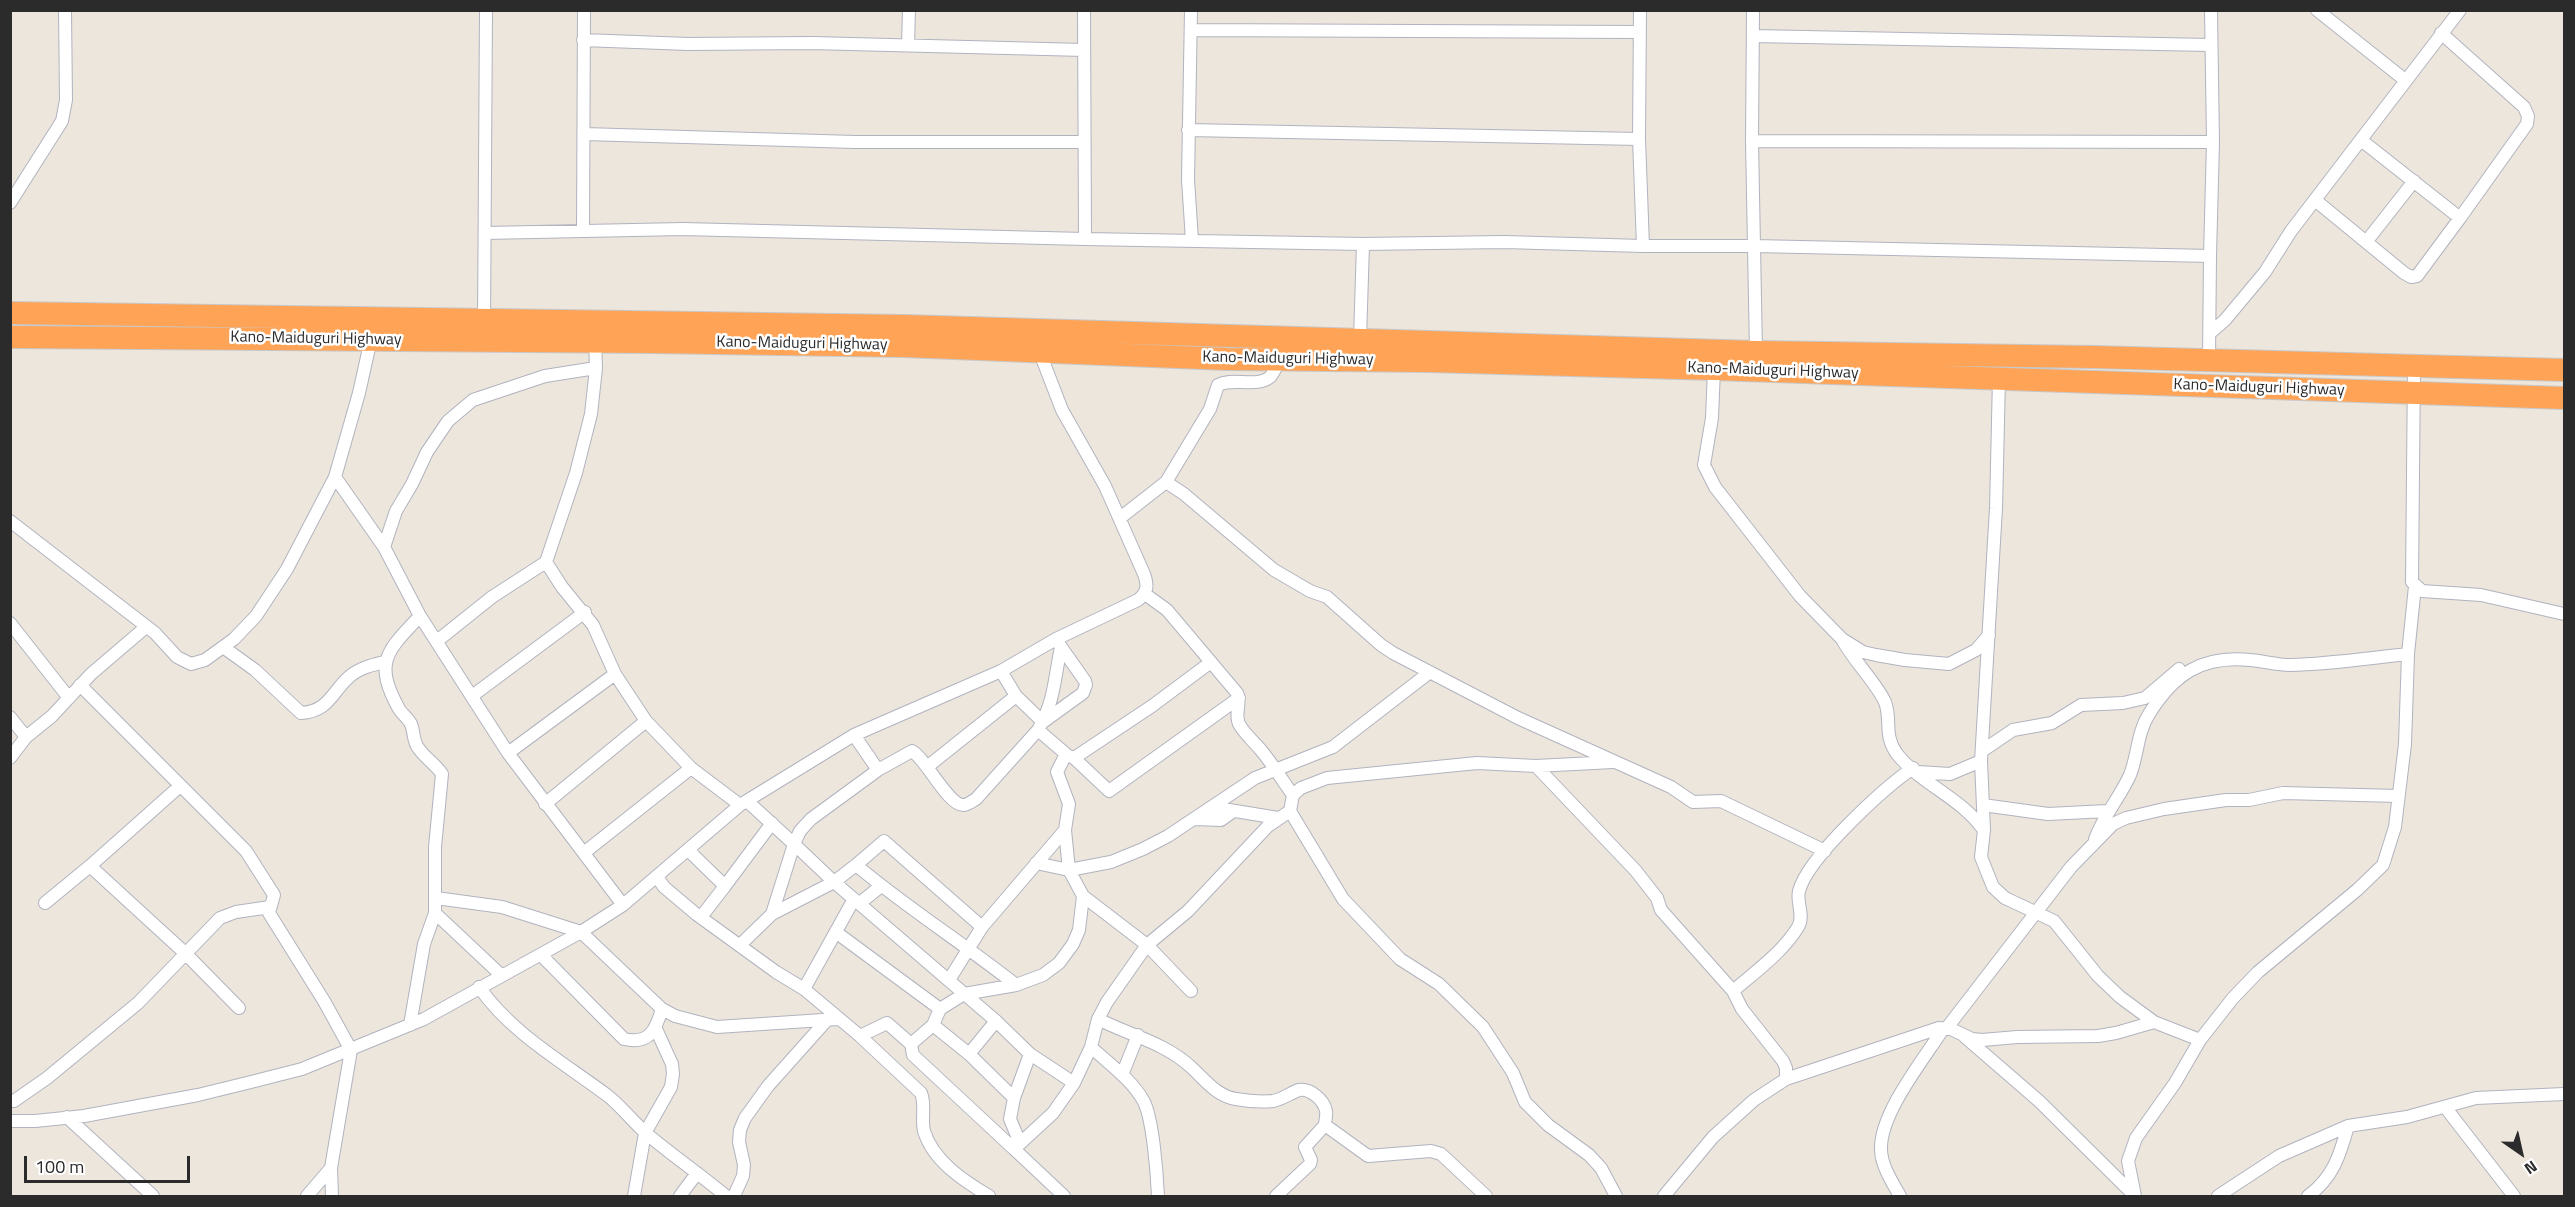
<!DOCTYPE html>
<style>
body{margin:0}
#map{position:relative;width:2575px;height:1207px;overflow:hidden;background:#ede6dd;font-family:"Titillium Web",sans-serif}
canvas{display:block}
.frame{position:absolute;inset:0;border:12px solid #2b2b2b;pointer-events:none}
.north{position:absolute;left:2491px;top:1123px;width:60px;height:60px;-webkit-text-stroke:4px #fff;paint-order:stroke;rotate:146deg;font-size:16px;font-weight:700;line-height:24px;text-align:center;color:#2b2b2b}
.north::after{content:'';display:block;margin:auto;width:21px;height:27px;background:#2b2b2b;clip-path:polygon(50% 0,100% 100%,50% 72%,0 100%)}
.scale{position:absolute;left:24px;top:1156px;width:166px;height:27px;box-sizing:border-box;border:3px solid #2b2b2b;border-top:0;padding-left:8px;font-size:18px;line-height:21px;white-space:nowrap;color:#2b2b2b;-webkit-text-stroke:4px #fff;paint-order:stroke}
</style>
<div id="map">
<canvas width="2575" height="1207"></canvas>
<div class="frame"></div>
<div class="north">N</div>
<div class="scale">100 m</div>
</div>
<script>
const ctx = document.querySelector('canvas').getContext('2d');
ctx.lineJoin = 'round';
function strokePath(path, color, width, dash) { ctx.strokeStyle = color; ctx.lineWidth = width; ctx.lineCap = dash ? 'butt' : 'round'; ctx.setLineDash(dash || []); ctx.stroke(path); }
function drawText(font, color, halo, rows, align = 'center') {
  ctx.font = font + ' "Titillium Web",sans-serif'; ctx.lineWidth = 5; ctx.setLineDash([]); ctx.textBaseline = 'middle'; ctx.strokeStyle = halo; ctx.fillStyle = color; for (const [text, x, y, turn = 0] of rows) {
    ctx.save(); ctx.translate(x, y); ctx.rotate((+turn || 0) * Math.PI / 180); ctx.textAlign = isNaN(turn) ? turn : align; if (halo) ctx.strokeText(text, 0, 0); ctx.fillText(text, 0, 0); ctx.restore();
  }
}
const street = new Path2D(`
 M1084,10L1085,239
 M1191,10L1188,180L1192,240
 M1640,10L1639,139L1643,246
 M1753,10L1752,141L1756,352
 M2317,10L2405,80
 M1192,30L1639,32
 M2441,33L2524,107L2528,116L2527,124L2460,218
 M1753,36L2210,45
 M583,40L688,44L812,43L1084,50
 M908,45L909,10
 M1188,130L1639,139
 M584,134L855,142H1084
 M1752,141L2213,142
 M2315,200L2404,273L2411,277L2417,276L2460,218L2361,140
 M10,203L62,121L66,100L65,10
 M583,230L584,10
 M485,233L683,229L1085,239L1363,244L1504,242L1643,246H1755L2210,256L2209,360
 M2366,242L2414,181
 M2210,256L2213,142L2211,10
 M484,324L486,10
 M2210,333L2225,320L2265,272L2291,231L2460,10
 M1360,339L1363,244
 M2414,365L2412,582L2422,591L2481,595L2564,614
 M1714,369L1712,418L1704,465L1715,487L1800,596L1842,639L1863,652L1876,655L1905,660L1949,664L1976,650L1989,635
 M1999,378L1996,508L1981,761L1984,830L1981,857L1993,887L2005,898L2054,921L2098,976L2120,997L2154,1022
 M335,477L384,547L420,616L508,753L623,905
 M1166,482L1184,494L1274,570L1310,591L1327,597L1381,645L1393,653L1518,718L1671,787L1693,802L1721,801L1825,851
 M1120,518L1166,482L1210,409L1218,385C1233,377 1257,388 1270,377C1274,373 1277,364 1280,360
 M10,521L155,633L177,657L191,664L205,660L234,639L256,616L287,569L335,477L359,393L371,339
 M384,547L396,511L412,484L427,452L448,421L473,400L545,376L596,368L595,341
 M546,562L562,587L593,625L615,674L646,721L691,768L740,805
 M1145,594L1167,610L1237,693C1242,703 1234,712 1239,724C1245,734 1252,740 1260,749C1272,763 1282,780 1293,795
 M10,623L69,698
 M437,641L492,597L546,562L576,473L591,414L596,368
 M1843,641C1854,661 1877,684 1885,702C1892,720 1883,735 1897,754C1921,784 1961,798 1983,829
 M223,647L255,670L301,713C329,711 331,693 349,677C359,668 372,665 384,662
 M1001,671L1016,696
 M80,685L246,851L274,895L269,913L324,1001L351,1050L331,1168L332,1196
 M472,696L585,612
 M10,717L26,737
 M854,735L878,770L811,819L800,831L794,844L834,882L996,1021L1030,1054L1074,1083
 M1982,751L2013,730L2052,723L2081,705L2123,703L2145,698L2179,669
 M508,753L615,674
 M1069,756L1074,758L1152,706L1211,662
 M10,758L26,737L52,716L91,674L146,627
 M1074,758L1109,791L1239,698
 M1613,762L1536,766L1477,763L1327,778L1301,788L1293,795L1290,811L1343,899L1400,959L1439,984L1483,1027L1513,1073L1525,1102L1548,1125L1589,1155L1601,1168L1616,1196
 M1536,766L1636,871L1657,898L1661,910L1733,991L1742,1009L1783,1061L1786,1068V1079
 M927,767L1016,696L1043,722L1083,693L1086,685L1085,681L1061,647
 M878,770L912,751C926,759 948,805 963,805C968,805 972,801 976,799L1038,730
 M1918,772L1950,774L1981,761
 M747,801L794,844L772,914
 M545,804L646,721
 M1983,805L2048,814L2107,811
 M1209,811L1217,808L1278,818
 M1194,819L1221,820L1232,812
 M2095,839C2104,815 2120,797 2130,775C2138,755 2137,733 2149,714C2174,674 2202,655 2250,660C2263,661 2277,665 2290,665C2330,664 2369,658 2408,654
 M688,850L725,886L772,823
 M585,852L691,768
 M1036,863L1069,870L1111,862L1143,849L1168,836L1255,778L1333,747L1430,672
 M856,865L884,841L982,927
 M90,866L185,953L239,1008
 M657,877L664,887L696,914L776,972L804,989L860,1036L921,1093C926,1105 921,1118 924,1131C933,1161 964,1181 989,1196
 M1083,896L1147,945L1191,991
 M436,898L502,907L581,932L662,1009
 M45,903L90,866L180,786
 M860,903L881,886
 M435,913L501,975
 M701,917L725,886
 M837,933L940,1009
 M740,945L772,914L834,882L856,865C907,908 963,943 1016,985
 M541,955L624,1039C650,1045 656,1029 662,1009L675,1016L717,1027L838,1019
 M949,980L982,927L1065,830
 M479,987C512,1034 563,1062 608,1096C622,1107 633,1122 647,1134C673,1156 701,1175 726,1196
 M804,989L854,899
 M1733,991C1755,972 1783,952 1798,927C1805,916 1796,903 1799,891C1808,857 1884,788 1913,768
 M1098,1019C1129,1035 1166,1043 1192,1068C1206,1081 1217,1096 1236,1099C1247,1101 1262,1102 1273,1101C1283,1099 1290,1093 1299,1090C1310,1088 1324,1100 1326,1111C1327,1115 1325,1121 1325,1125L1368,1156L1431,1151L1441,1154L1486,1196
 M410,1025L424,944L435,913V847L442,774C435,763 423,757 417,746C413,739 414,731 411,724C408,718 402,714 399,709C373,662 387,651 420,616
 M933,1025L969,1054L996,1021
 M1946,1029L2071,867L2113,824L2126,818L2164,809L2226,800H2249L2283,793L2398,796
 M860,1036L887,1023L911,1044L933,1025L940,1009L964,994L1016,985L1043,975L1059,963L1073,944L1079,930L1083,896L1069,870L1065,830L1069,804L1057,772L1066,754L1038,730C1055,700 1054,680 1061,647L1056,639
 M1965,1037L2039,1101L2134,1195
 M911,1044L913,1055L1014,1149
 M1091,1047C1108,1063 1131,1079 1143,1100C1153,1117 1157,1175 1158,1196
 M969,1054L1014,1098
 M1122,1075L1138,1035
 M14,1101L47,1078L138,1003L220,918L236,912L270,907
 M2445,1107L2514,1196
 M67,1117L153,1196
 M10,1121H35L84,1116L198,1095L251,1082L302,1069L424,1019L581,932L623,905L740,805L854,735L1001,671L1056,639L1138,600C1148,592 1148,585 1144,574L1105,486L1062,410L1040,353
 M1020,1143L1010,1119L1014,1098L1030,1054
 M307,1196L331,1168
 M634,1196L645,1133L671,1087L673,1074L672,1064L656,1029
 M680,1196L697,1173
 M734,1196L743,1176L744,1165L739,1142L740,1130L745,1118L768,1086L826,1021
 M1064,1196L1014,1149L1053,1113L1074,1083L1091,1047L1098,1019L1107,1002L1147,945L1188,911L1268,826L1290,811
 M1276,1196L1310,1164L1311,1160L1305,1147L1325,1125
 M1664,1196L1713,1137L1754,1100L1786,1079L1939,1028L1951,1029L1972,1039L1982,1040L2017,1037L2098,1036L2116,1033L2154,1022L2200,1040
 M1900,1196C1892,1182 1881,1165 1881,1149C1880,1113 1924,1059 1943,1029
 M2135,1196L2128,1161L2136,1138L2175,1083L2200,1040L2233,998L2258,972L2357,890L2383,865L2395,827L2405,744L2408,654L2415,586
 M2218,1196L2279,1156L2348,1126L2407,1117L2476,1098L2564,1094
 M2308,1196C2333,1178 2340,1155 2348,1126`);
const highway = new Path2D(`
 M10,313L905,326L1756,352L2094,357L2564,370
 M10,337L651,342L904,346L1227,359L1429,361L1714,369L2564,398`);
const streetNames = [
 ["Kano-Maiduguri Highway",316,339,1],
 ["Kano-Maiduguri Highway",802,344,1],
 ["Kano-Maiduguri Highway",1288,359,1],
 ["Kano-Maiduguri Highway",1773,371,2],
 ["Kano-Maiduguri Highway",2259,388,2]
];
strokePath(street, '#b1b3bf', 14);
strokePath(highway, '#c8c8c8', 24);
strokePath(street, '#fff', 12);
strokePath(highway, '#ffa456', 22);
drawText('16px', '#2b2b2b', '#fff', streetNames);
</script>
